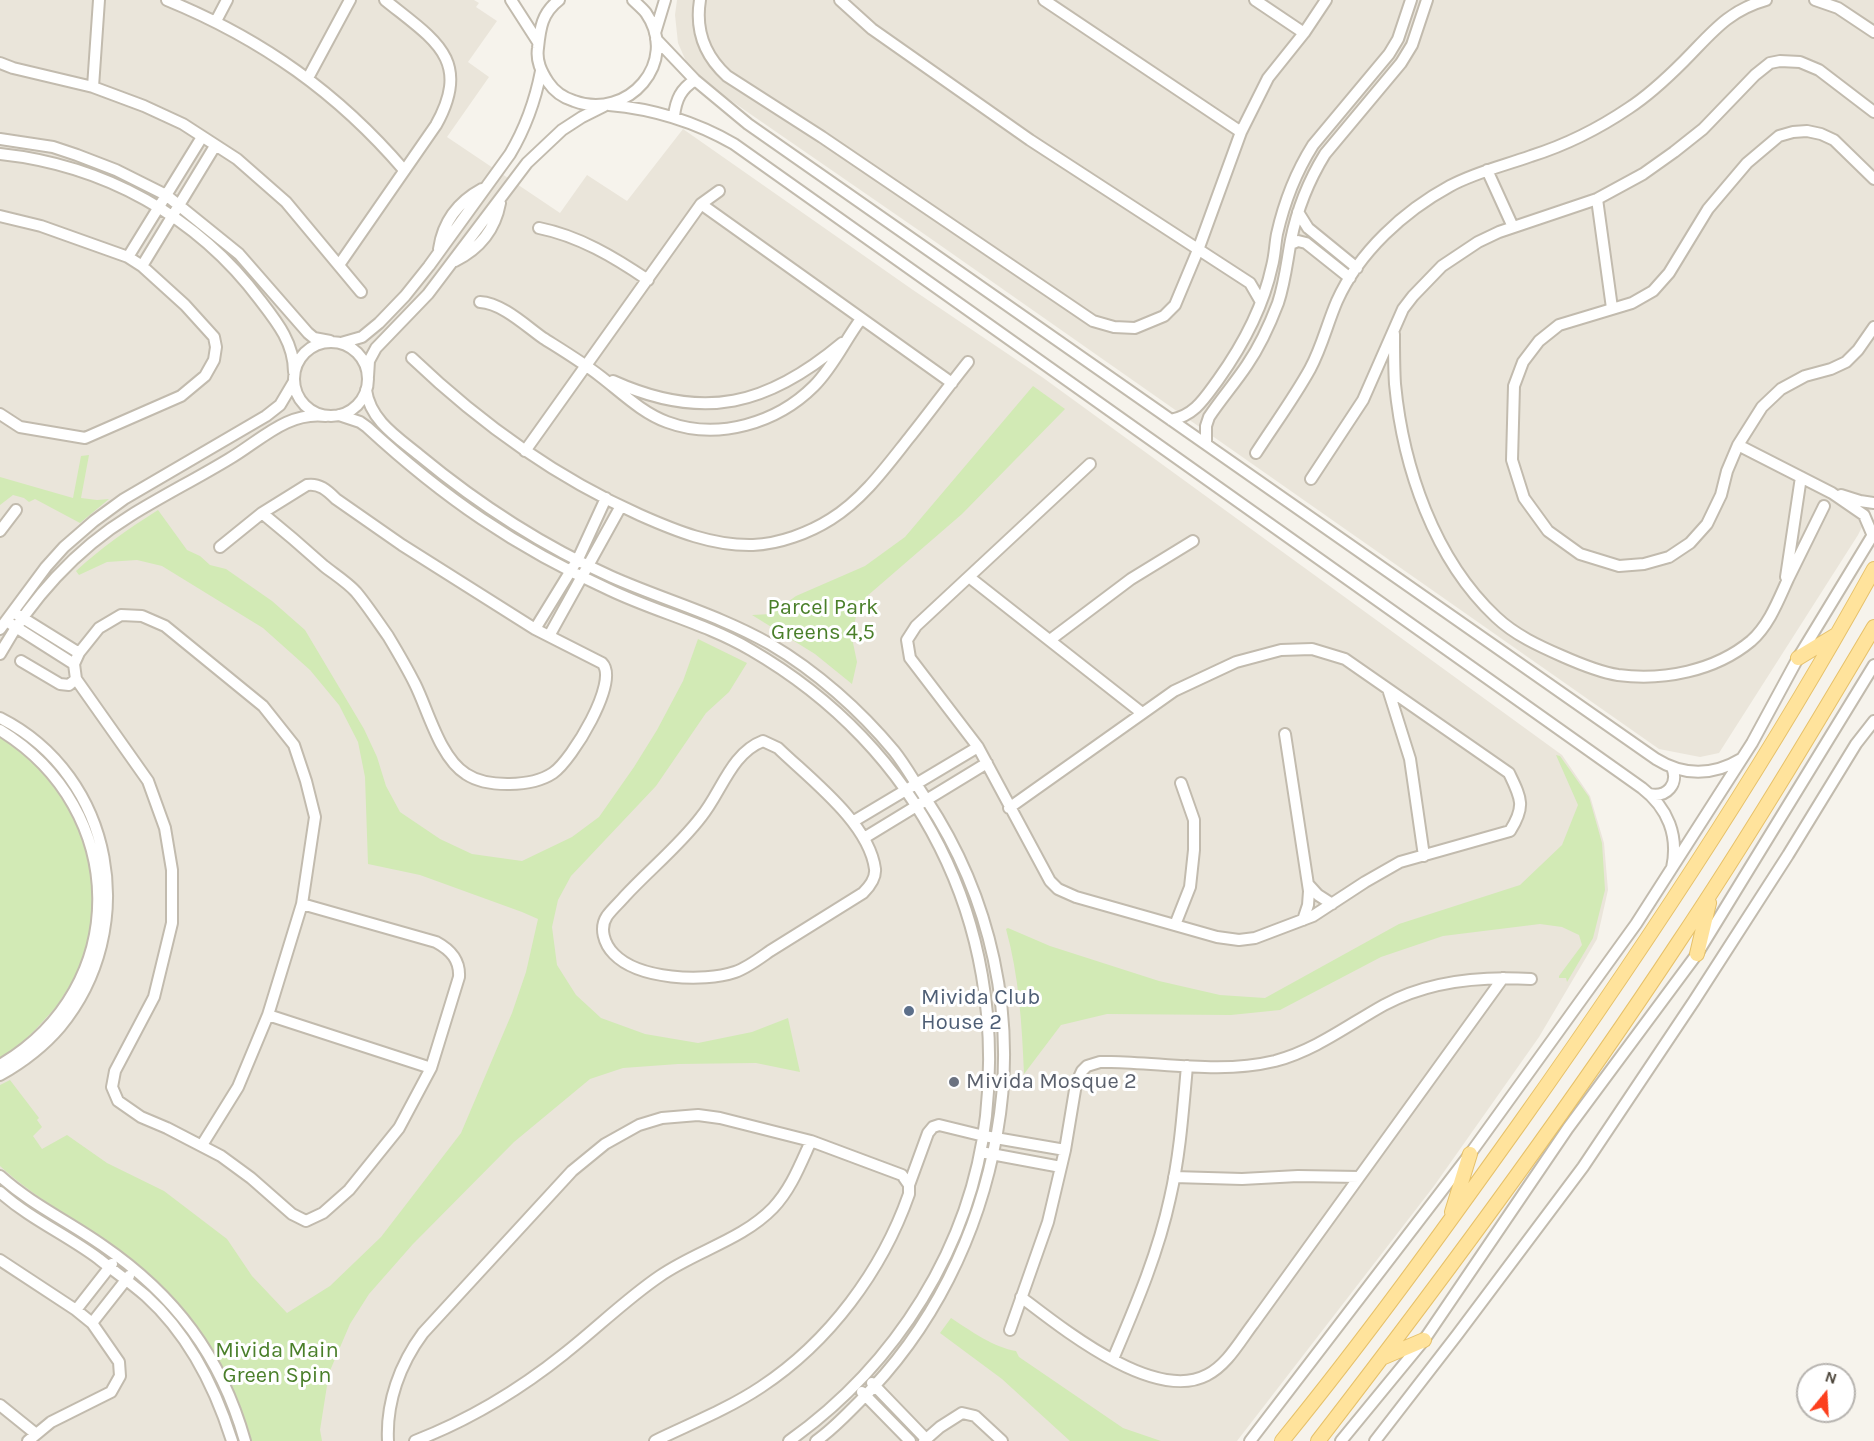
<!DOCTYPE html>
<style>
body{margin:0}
#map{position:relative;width:1874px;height:1441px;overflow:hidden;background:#f6f3ec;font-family:Karla,sans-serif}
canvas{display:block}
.north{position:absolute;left:1796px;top:1363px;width:60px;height:60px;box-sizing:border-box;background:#fff;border:2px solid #b7b4b0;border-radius:50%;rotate:18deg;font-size:16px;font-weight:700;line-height:24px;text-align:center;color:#4b4439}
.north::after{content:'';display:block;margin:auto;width:21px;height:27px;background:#fc3f1d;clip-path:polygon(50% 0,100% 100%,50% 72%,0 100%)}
</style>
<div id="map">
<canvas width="1874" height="1441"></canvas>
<div class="north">N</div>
</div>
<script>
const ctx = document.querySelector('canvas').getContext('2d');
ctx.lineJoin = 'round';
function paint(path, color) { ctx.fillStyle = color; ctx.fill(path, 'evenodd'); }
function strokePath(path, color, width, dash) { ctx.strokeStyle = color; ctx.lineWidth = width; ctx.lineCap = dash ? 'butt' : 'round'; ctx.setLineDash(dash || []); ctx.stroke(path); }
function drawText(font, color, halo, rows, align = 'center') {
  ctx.font = font + ' Karla,sans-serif'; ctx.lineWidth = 6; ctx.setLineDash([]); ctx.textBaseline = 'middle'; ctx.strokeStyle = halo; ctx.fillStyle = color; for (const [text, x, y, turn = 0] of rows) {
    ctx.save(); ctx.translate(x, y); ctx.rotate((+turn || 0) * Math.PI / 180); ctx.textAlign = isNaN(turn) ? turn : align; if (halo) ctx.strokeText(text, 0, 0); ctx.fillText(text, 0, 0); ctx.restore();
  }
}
const residential = new Path2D(`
 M0,0H474L479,3L476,7L497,21L468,62L489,77L447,137L560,213L587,175L627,201L683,129L913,290L1042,377L1562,755L1590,796L1604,843L1608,890L1597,939L1539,1037L1434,1186L1237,1441H0Z
 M677,0H1874V503L1858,535L1719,753L1700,757L1659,749L927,236L717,91L689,68L678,43L675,15Z`);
const green = new Path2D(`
 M1033,386L1065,409L962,514L866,597L857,610L852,638L857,662L852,684L815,654L752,615L771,614L796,596L865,566L905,537Z
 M89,455L81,498L97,500L109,499L80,523L35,499L29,502L24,498L13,495L0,505V477L73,498L81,456Z
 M158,510L187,550L200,556L210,565L226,569L272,601L305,630L364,729L377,757L386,786L400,812L440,839L472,854L522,861L572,837L599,817L634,767L657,730L683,681L698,639L747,663L729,692L706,713L656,786L571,876L558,900L552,927L557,965L576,995L601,1018L645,1034L698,1043L752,1032L788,1018L800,1072L756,1063L678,1064L623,1068L590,1079L514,1142L413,1244L369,1294L350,1324L329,1373L320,1430L322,1441H249C244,1426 241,1411 236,1397C214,1340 170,1286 120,1251C80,1222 37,1200 0,1166V1085L10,1080L39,1118L37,1120L42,1127L33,1136L42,1149L67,1135L107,1163L164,1191L227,1239L252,1276L287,1313L330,1286L381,1237L461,1133L512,1013L526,972L538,919L522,912L420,875L368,864L365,777L358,742L339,705L310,670L263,628L162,566L137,560L107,562L79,575L76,571C101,548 128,529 158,510Z
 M0,734L31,757L68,803L90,859L93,891L92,919L86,952L72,982L56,1007L34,1031L15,1050L0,1059Z
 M1556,755L1560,756L1589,797L1602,843L1605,890L1593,938L1567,982L1566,978H1559V976L1582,945L1579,935L1562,927L1540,924L1443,936L1381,957L1280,1010L1231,1015L1107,1014L1061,1025L1024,1074C1022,1025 1019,976 1006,929L1008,928L1050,946L1159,981L1220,995L1265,998L1399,924L1520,885L1562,845L1578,805Z
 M951,1318C969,1330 995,1348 1016,1351L1019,1357L1123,1428L1161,1441H1070L1002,1379L940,1333Z`);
const minor = new Path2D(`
 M167,0C262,39 338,93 404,170
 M511,0L538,42
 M559,0C542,13 540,28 538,48C536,61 541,71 548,82C554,91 564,98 574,101C628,121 680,62 646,13C643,9 637,4 633,0
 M700,0C695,31 705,56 727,76L822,137L1093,321L1114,327L1135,328L1164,316L1175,305L1198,250L1241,132L1268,78L1304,33L1326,0
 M840,0L872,29L1030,140L1250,283L1261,302
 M1044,0L1241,132
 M1255,0L1304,33
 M1815,0L1838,8L1874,32
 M216,21L227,0
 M655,33L665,0
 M656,39L695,80L748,124L1656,759C1683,776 1713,776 1741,759
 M0,63L13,68L93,87L144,106L183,124L237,159L286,202L361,292
 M308,78L350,0
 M93,87L99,0
 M609,105C655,109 694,121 734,144L1642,788C1668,808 1679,836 1672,868
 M674,116C676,99 681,89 695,80
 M0,139L53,147L77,155L116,170L166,195L239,254L308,333L314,338L330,341
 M0,154C104,165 197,216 260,300C277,322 294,343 294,372
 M1487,170L1513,227
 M1874,179L1834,140L1821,134L1807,131L1793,132L1779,136L1747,163L1708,209L1669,273L1653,291L1632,303L1559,325L1539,341L1523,362L1514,386L1512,460L1524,498L1548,531L1580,554L1619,566L1644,564L1669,557L1690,543L1707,524L1721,495L1727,471L1738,445L1762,407L1781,389L1805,376L1831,369L1846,362L1858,350L1874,327
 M1597,199L1612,308
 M701,204L952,383
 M1298,212L1308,228L1357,268
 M0,216L41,226L128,257L142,266L185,305L214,337L216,347L214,360L205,376L181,396L85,438L20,427L0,414
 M539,228C579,236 614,257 648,280
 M1291,244L1298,241L1306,243L1350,278
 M439,249C443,222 458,202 482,189
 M128,257L202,137
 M455,261C479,249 495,230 500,203
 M339,265L436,125C473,59 433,39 385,0
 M142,266L215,146
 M480,302C502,303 526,326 543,338C562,350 582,362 600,376C621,392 642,413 667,422C718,441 777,423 814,386C834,366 845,340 861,319
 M1394,334C1394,351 1394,368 1395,384C1403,467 1434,559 1496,617C1515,635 1539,646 1562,656C1580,664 1599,672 1618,675C1663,681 1715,671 1751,641C1769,625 1778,601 1788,579C1800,555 1812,530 1824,506
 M294 379a37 37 0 1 1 74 0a37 37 0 1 1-74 0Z
 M341,343L362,337L379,323L405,296L429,266L510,154C526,127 535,102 541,71
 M412,358C479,422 555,477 640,515C676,531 713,546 753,545C779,544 809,533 831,519C863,499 886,467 909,438C929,413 948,387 968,362
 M368,377L369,361L376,348L428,294L527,163L562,130L582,117L604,106
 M613,381C704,422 768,405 842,343
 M366,390C370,420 397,437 419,455C477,503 543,546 612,577C664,600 719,615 770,644C816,671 860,710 894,751C906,766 915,783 926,799C991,897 1018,1017 997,1133C979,1235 932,1330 859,1402C845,1416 832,1430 816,1441
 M339,415L360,422L367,427C443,497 515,547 610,590C656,612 707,624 751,650C920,748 1007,922 986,1116C971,1247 896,1365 789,1441
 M1171,420C1195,415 1204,399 1218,380C1243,345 1263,308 1272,266C1275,255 1275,244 1277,234C1284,203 1296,172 1313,145L1389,54L1398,39L1411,0
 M1206,444V426L1209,417C1221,399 1235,383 1247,365C1260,346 1270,324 1278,303C1285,282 1287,261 1291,240C1297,210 1309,180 1325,154L1401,63L1412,45L1427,0
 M1738,445L1832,493L1864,515L1873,536
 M525,451L701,204L719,191
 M1256,453C1274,425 1294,398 1310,369C1322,347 1327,324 1337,301C1359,252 1404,211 1450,186C1476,172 1503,166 1531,156C1566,145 1598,129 1629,108C1649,95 1667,78 1684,61C1711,34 1727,11 1766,0
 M1311,479L1363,400L1403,309L1413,296L1442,266L1478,242L1499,232L1597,199L1643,174L1674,152L1703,129L1755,75L1770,63L1780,61L1800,62L1819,70L1874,112
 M1841,495L1860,501L1874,503
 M0,531L16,510
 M220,547L262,513L307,485C319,483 327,490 336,499L402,545L535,629L602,663C620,681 572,760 553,773C532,787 487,788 466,774C440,758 428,710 415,684C407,668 397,651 388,636C378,622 367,605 356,592C347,582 334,574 324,566C304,548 283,530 262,513
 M969,577L1142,713
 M1786,577L1801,477
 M18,615L79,653
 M11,624L74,664
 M0,629L46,567L64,547L94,521L124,499L266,416L280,405L293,383
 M535,629L578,559L606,498
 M549,636L621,506
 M1050,640L1131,579L1193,541
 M0,654C30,600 76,549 130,516C162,496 196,479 229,459C260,441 287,411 326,416
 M21,661L60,684L69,685L76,679
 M1388,689L1410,759L1424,856
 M0,718C115,776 141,929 60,1027C43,1047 23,1062 0,1075
 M0,730C129,809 133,987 0,1065
 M1285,734L1309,891L1308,905L1303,920
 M763,741L778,748C810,779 869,823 875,869C876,878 869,887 863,893C832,912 801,932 770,951C760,958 747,968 735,972C703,983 638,979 614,954C604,944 599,928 607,916C612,909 620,902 625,896C650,869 679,846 701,817C721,793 731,753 763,741Z
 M1649,794C1667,798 1679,784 1672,767
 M1009,808L1174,691L1236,662L1281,650L1312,649L1345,659L1509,773C1521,798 1526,806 1510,831L1400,862L1365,882L1313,916L1255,938L1239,940L1217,937L1076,897L1058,889L1050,881L978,747L910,658L907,640L916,626L1090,464
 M854,821L978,747
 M864,838L987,763
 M1308,884L1318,895L1332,904
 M1175,925L1190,887L1194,850V820L1181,783
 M268,1015L431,1068
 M202,1145L238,1087L268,1015L302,904L315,817L306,781L294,745L263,706L165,626L142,616L121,615L99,628L79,653L74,664L76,679L148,781L165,828L172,870V923L154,997L115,1071L112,1087L118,1101L141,1117L167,1128L221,1156L251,1178L292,1214L306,1221L323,1213L349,1190L399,1128L431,1068L459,977C460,960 451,950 436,942L302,904
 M986,1153L1061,1167
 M0,1176C31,1204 68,1221 102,1245C175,1295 221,1356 245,1441
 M1174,1177L1242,1179L1298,1176L1359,1177
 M909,1185L928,1133L933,1127L939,1125L984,1136L1065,1150
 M0,1192C30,1219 67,1235 99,1259C114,1271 131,1283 146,1296C188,1334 215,1387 232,1441
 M0,1260L76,1310L92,1323L119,1362L120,1376L111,1392L51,1422L28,1441
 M1021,1297C1062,1328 1154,1403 1207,1375C1227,1365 1240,1341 1253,1324L1503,978
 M76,1310L112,1264
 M92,1323L129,1276
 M1010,1330L1048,1222L1065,1150L1076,1084L1082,1071L1087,1066L1100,1062H1111C1165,1063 1221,1074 1275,1061C1316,1050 1348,1025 1384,1005C1428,981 1482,976 1531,979
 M1113,1359C1135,1307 1158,1254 1170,1198C1180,1155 1183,1110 1187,1066
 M872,1383L926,1439
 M862,1392L910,1441
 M0,1405L36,1434
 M388,1441C386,1402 400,1364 423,1333L572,1171L605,1144L639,1125L662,1118L698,1115L720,1118L811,1141L902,1175L909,1185V1194C882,1271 829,1342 761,1387C728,1409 690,1424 655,1441
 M415,1441C469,1420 519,1390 564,1354C596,1329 626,1299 660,1276C696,1251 742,1240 773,1208C791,1189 800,1165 811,1141
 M924,1441L940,1427L962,1413L975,1416L1002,1441
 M1250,1441L1470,1154L1636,924L1752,743L1798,658L1874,533
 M1341,1441L1424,1340L1568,1128L1697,954L1874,665
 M1375,1441L1457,1335L1583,1167L1694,1001L1788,855L1856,744L1874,721`);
const major = new Path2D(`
 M1798,658L1836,635
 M1697,954L1709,903
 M1452,1212L1470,1154
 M1384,1357L1424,1340
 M1282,1441C1366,1338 1443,1231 1520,1123C1647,944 1768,761 1874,569
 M1318,1441C1443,1279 1565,1114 1678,943C1747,840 1811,733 1874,627`);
const markers = [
 [909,1011,6,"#5c6f8a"],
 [954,1082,6,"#6b7280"]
];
const parkNames = [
 ["Parcel Park",823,608],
 ["Greens 4,5",823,633],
 ["Mivida Main",277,1351],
 ["Green Spin",277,1376]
];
const serviceNames = [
 ["Mivida Club",921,998],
 ["House 2",921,1023]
];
const worshipNames = [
 ["Mivida Mosque 2",966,1082]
];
paint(residential, '#eae5da');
paint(green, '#d2eab5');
strokePath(minor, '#c2bbae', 14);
strokePath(major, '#e6c16a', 16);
strokePath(minor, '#fff', 10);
strokePath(major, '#ffe39c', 14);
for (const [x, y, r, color] of markers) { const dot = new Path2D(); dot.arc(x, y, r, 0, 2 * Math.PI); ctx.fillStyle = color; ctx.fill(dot); strokePath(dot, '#fff', 2); }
drawText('22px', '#4a7f2a', '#fff', parkNames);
drawText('22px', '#4e5e75', '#fff', serviceNames, 'left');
drawText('22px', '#5b616d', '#fff', worshipNames, 'left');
</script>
